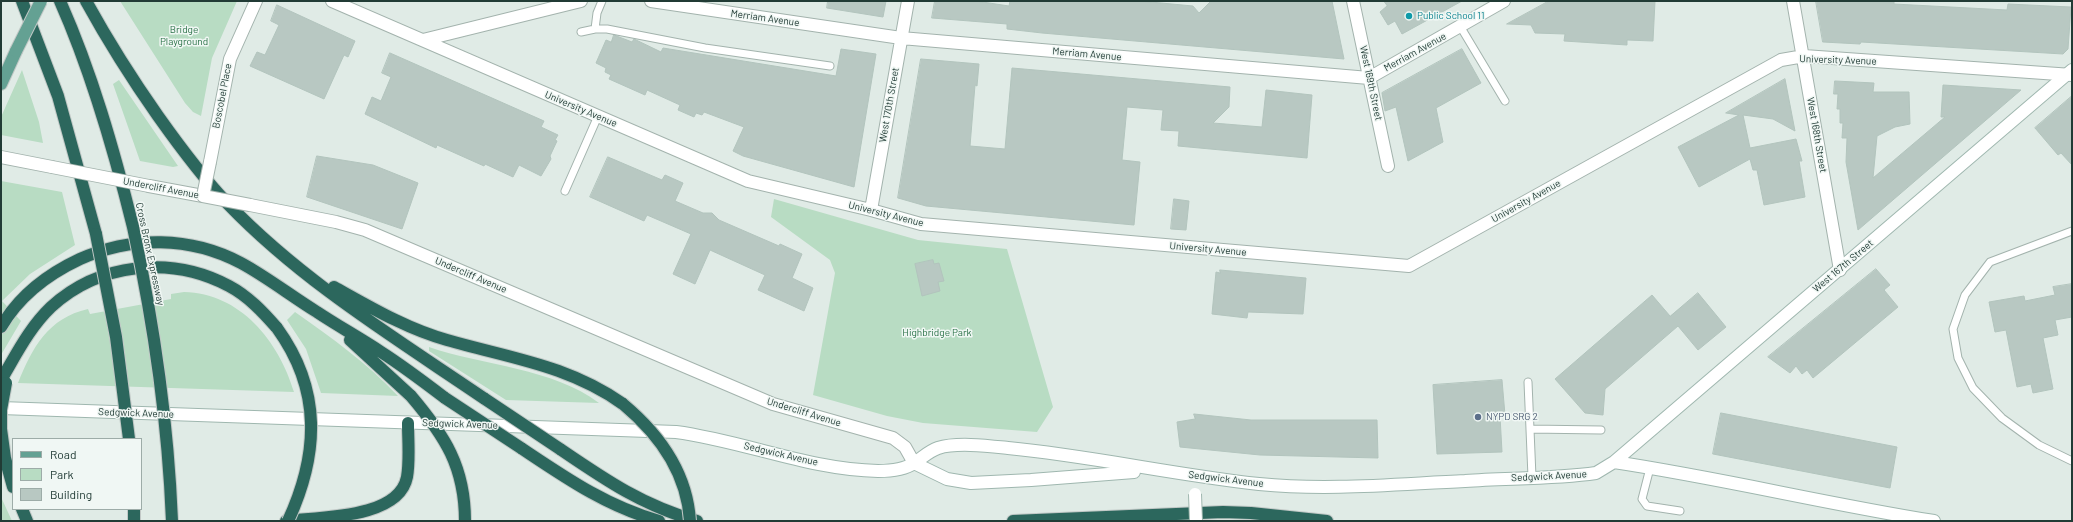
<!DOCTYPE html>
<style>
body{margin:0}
#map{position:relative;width:2073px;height:522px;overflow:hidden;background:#e0ebe6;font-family:Barlow,sans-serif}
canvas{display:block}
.frame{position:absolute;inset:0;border:2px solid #213b35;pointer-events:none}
.legend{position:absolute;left:12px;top:438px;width:130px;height:72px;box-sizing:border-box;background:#f0f7f4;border:1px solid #9daca8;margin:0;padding:5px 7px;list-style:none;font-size:12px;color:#213b35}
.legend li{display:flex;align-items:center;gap:8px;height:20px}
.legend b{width:20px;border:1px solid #9daca8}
</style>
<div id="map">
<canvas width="2073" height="522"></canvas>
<div class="frame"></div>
<ul class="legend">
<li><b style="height:5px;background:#64a193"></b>Road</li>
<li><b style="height:11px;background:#b8dcc3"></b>Park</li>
<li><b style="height:11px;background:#b8c8c2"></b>Building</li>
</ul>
</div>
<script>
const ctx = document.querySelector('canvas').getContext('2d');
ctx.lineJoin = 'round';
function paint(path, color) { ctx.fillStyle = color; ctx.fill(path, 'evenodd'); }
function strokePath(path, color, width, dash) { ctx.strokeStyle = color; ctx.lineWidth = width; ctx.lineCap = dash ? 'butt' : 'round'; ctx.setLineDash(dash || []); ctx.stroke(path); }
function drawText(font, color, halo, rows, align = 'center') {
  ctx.font = font + ' Barlow,sans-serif'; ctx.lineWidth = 3; ctx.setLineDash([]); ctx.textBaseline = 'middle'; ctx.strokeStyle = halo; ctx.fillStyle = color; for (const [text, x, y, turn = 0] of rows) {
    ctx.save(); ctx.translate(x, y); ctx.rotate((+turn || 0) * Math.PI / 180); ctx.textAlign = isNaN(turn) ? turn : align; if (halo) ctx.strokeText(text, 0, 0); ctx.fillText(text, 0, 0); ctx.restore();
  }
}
const green = new Path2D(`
 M120,1H237L212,58L201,116L193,112L185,103Z
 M22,70L39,122L43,143L1,135V117Z
 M119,80L178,166L173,167L140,161L113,84Z
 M1,181L62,192L75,245L30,274L2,301L21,321L1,355Z
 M774,199L918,240L1007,249L1053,407L1037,432L923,423L887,416L813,395L835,273L830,260L771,217Z
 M184,292C240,293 279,341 294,392L18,383C32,348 48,318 88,309L90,314L171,299V294Z
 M295,312C332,338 367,363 398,396L321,393L306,349L287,320Z
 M429,347C484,366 553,368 599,403L506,400L429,351Z
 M1,497L12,521L1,520Z`);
const building = new Path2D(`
 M828,1H886L883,17L827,8Z
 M935,1H976L1009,6L1010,1H1140L1193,6L1199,13L1211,1H1332L1344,59L1042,33L1007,29V24L932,18Z
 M1384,1H1462L1402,34L1395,21L1388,25L1380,12L1387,6Z
 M1549,1H1655L1653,41L1627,40V45L1564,41L1565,34L1535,33L1531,25L1507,24Z
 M1816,1H1894V4L2007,10L2008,4L2071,7L2068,49L2063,54L1861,42L1860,44L1823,42Z
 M277,5L355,41L348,57L344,55L324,99L250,66L257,52L265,55L279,25L271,21Z
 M614,35L632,42L634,39L661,52L663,48L836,76L841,49L876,54L854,187L743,156L733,151L744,127L704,112L702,115L696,113L694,117L678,110L680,105L647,90L645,95L609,79L611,75L605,72L606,68L596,63L606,40L611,42Z
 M1462,49L1481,83L1436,108L1443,142L1408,161L1396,107L1385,111L1382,93Z
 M390,53L544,121L541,127L558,135L555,140L557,141L550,156L551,159L541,176L519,165L513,177L485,164L484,166L437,145L436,148L365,114L372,97L381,101L391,77L382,73Z
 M921,59L979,64L977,86L975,85L970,146L1005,149L1012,68L1230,87L1229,107L1213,123L1262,127L1266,90L1312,95L1307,158L1178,146L1179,131L1161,130L1163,110L1127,107L1122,160L1140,162L1134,225L926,206L898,198Z
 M1785,79L1795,131L1773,119L1743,115L1750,148L1796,139L1802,161H1799L1805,197L1764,205L1757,170H1753L1750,159L1699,187L1678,147L1739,115L1726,113Z
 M1835,81L1874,83L1873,92H1909L1910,124L1895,127L1877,136L1873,178L1945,117H1941L1943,85L2021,90L1858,230L1846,162L1847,138H1842L1843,123H1840V109H1837L1838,94H1834Z
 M2072,96V165L2061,153L2058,155L2035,128Z
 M317,156L373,165L418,183L402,229L307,197Z
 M608,157L662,180L665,175L683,183L675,201L703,213H712L719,220L779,246L780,244L802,254L792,278L813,288L804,311L758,290L765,275L710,250L695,284L673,274L691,234L647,215L644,221L590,197Z
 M1174,199L1189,201L1186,230L1171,229Z
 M933,260L934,264L939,263L944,281L938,282L940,291L922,296L915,264Z
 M1876,269L1890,285L1884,290L1898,307L1813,378L1807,370L1802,374L1796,366L1790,373L1768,357Z
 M1220,270L1306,278L1303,314L1248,312L1247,318L1212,314L1216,272L1220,273Z
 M2072,284V317L2055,320L2058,335L2043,338L2053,389L2033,393L2031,384L2017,387L2006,330L1995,332L1989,302L2024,296L2025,301L2055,295L2053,287Z
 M1698,293L1726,327L1698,350L1678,326L1605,389L1603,415L1585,413L1555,379L1652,295L1670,316Z
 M1502,380L1505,415L1500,416L1502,452L1437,454L1433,385Z
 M1721,413L1897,447L1890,488L1713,454Z
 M1194,414L1251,420H1377L1378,458L1260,455L1180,447L1177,422L1195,419Z`);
const lane = new Path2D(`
 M602,1L597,13L595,29H607L705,48L830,66
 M1460,26L1505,101
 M581,32L595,29
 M565,191L598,116
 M2072,231L1990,262L1965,295L1953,329L1958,358L1973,388L2002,418L2039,445L2072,461
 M1528,382L1532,477
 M1530,429L1601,430
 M1650,468L1642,499L1647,506L1680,511`);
const street = new Path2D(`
 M332,1L748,181L871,210L921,224L1409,266L1781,60L1804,56L2072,75
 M651,1L901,38L1369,78L1504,1
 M1353,1L1388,166
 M1793,1L1840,270
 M423,40L581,1
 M1,157L52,167
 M210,162L230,59L256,1
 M149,186L203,196
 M250,205L336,222L365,230L773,404L893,438L905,447L914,463
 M871,210L908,1`);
const secondary = new Path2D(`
 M1,408L676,432C744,441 810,470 878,471C891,471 904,470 914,463C922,458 929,451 938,448C957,442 989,446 1008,448C1092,456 1175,475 1259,484C1328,491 1397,484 1465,481C1509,478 1554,479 1596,473L1614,462L2072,70
 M1614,462C1721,478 1827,504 1934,521
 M914,463L947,479L971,483L1031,480L1134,472`);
const primary = new Path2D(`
 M1,84L16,51`);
const highway = new Path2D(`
 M22,1L58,96L96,234
 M60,1C92,73 114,150 133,227
 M86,1C108,41 132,79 158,116C180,147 202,177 228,204C303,282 397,339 485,399
 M334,287C370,307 407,329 447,340C509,358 568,365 623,404
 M1,327C19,296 48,274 80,259C132,236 190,236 241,263C267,277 291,296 317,312C338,326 360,338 381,352C403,366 424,382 445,398
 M350,340L411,396
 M1,380C16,355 29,328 51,307C99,263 171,255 229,286C248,296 263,312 277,328
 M1,429L5,458L13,487
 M521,448C566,478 606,506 659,521
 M560,449C607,481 642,505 697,521
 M22,509L27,521
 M134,509V521
 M286,521C319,517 399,519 407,477C410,460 408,440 408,423
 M1013,521L1223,512L1251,513L1327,521`);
const streetBridge = new Path2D(`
 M210,162L203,196L250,205
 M52,167L149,186`);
const secondaryBridge = new Path2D(`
 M1195,494L1196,521`);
const primaryBridge = new Path2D(`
 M16,51L41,1`);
const highwayBridge = new Path2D(`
 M133,227C154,324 168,422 172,521
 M96,234L116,337L129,439
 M277,328C322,390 319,454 288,521
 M411,396C445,436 465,467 465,521
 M445,398L521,448
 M485,399L560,449
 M623,404C659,434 687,472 690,521
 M1,429V410L6,383`);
const markers = [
 [1409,16,4,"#0f9aa8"],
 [1478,417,4,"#5c6f8a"]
];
const cultureNames = [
 ["Public School 11",1417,16]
];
const streetNames = [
 ["Merriam Avenue",765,18,8],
 ["Merriam Avenue",1415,52,-29],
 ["Merriam Avenue",1087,54,5],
 ["University Avenue",1838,60,2],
 ["West 169th Street",1371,83,78],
 ["Boscobel Place",222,96,-79],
 ["West 170th Street",889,105,-80],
 ["University Avenue",581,109,23],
 ["West 168th Street",1817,135,80],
 ["Undercliff Avenue",161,188,11],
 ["University Avenue",1526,201,-29],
 ["University Avenue",886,214,14],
 ["University Avenue",1208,249,5],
 ["Cross Bronx Expressway",150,254,78],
 ["West 167th Street",1843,266,-40],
 ["Undercliff Avenue",471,275,23],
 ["Undercliff Avenue",804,412,17],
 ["Sedgwick Avenue",136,413,2],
 ["Sedgwick Avenue",460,424,2],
 ["Sedgwick Avenue",781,454,13],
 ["Sedgwick Avenue",1549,476,-3],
 ["Sedgwick Avenue",1226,479,7]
];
const parkNames = [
 ["Bridge",184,30],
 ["Playground",184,42],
 ["Highbridge Park",937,333]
];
const serviceNames = [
 ["NYPD SRG 2",1486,417]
];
paint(green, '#b8dcc3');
paint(building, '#b8c8c2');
strokePath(building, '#b2c4bd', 1);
strokePath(lane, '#a3b3ad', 9);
strokePath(street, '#a3b3ad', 14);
strokePath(secondary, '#9fb7af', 14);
strokePath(primary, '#c1c8c6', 14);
strokePath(highway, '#c1c8c6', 14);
strokePath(lane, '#fff', 7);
strokePath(street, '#fff', 12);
strokePath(secondary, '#fff', 12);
strokePath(primary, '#64a193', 12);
strokePath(highway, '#2c675d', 12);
strokePath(streetBridge, '#a3b3ad', 14, []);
strokePath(secondaryBridge, '#9fb7af', 14, []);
strokePath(primaryBridge, '#c1c8c6', 14, []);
strokePath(highwayBridge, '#c1c8c6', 14, []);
strokePath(streetBridge, '#fff', 12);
strokePath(secondaryBridge, '#fff', 12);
strokePath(primaryBridge, '#64a193', 12);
strokePath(highwayBridge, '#2c675d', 12);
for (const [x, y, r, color] of markers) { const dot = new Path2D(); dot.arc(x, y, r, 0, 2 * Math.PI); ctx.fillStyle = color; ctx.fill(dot); strokePath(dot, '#f0f7f4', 1.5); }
drawText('10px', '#0d838f', '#f0f7f4', cultureNames, 'left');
drawText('10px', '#213b35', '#f0f7f4', streetNames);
drawText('10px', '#2b7248', '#f0f7f4', parkNames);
drawText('10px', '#4e5e75', '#f0f7f4', serviceNames, 'left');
</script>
